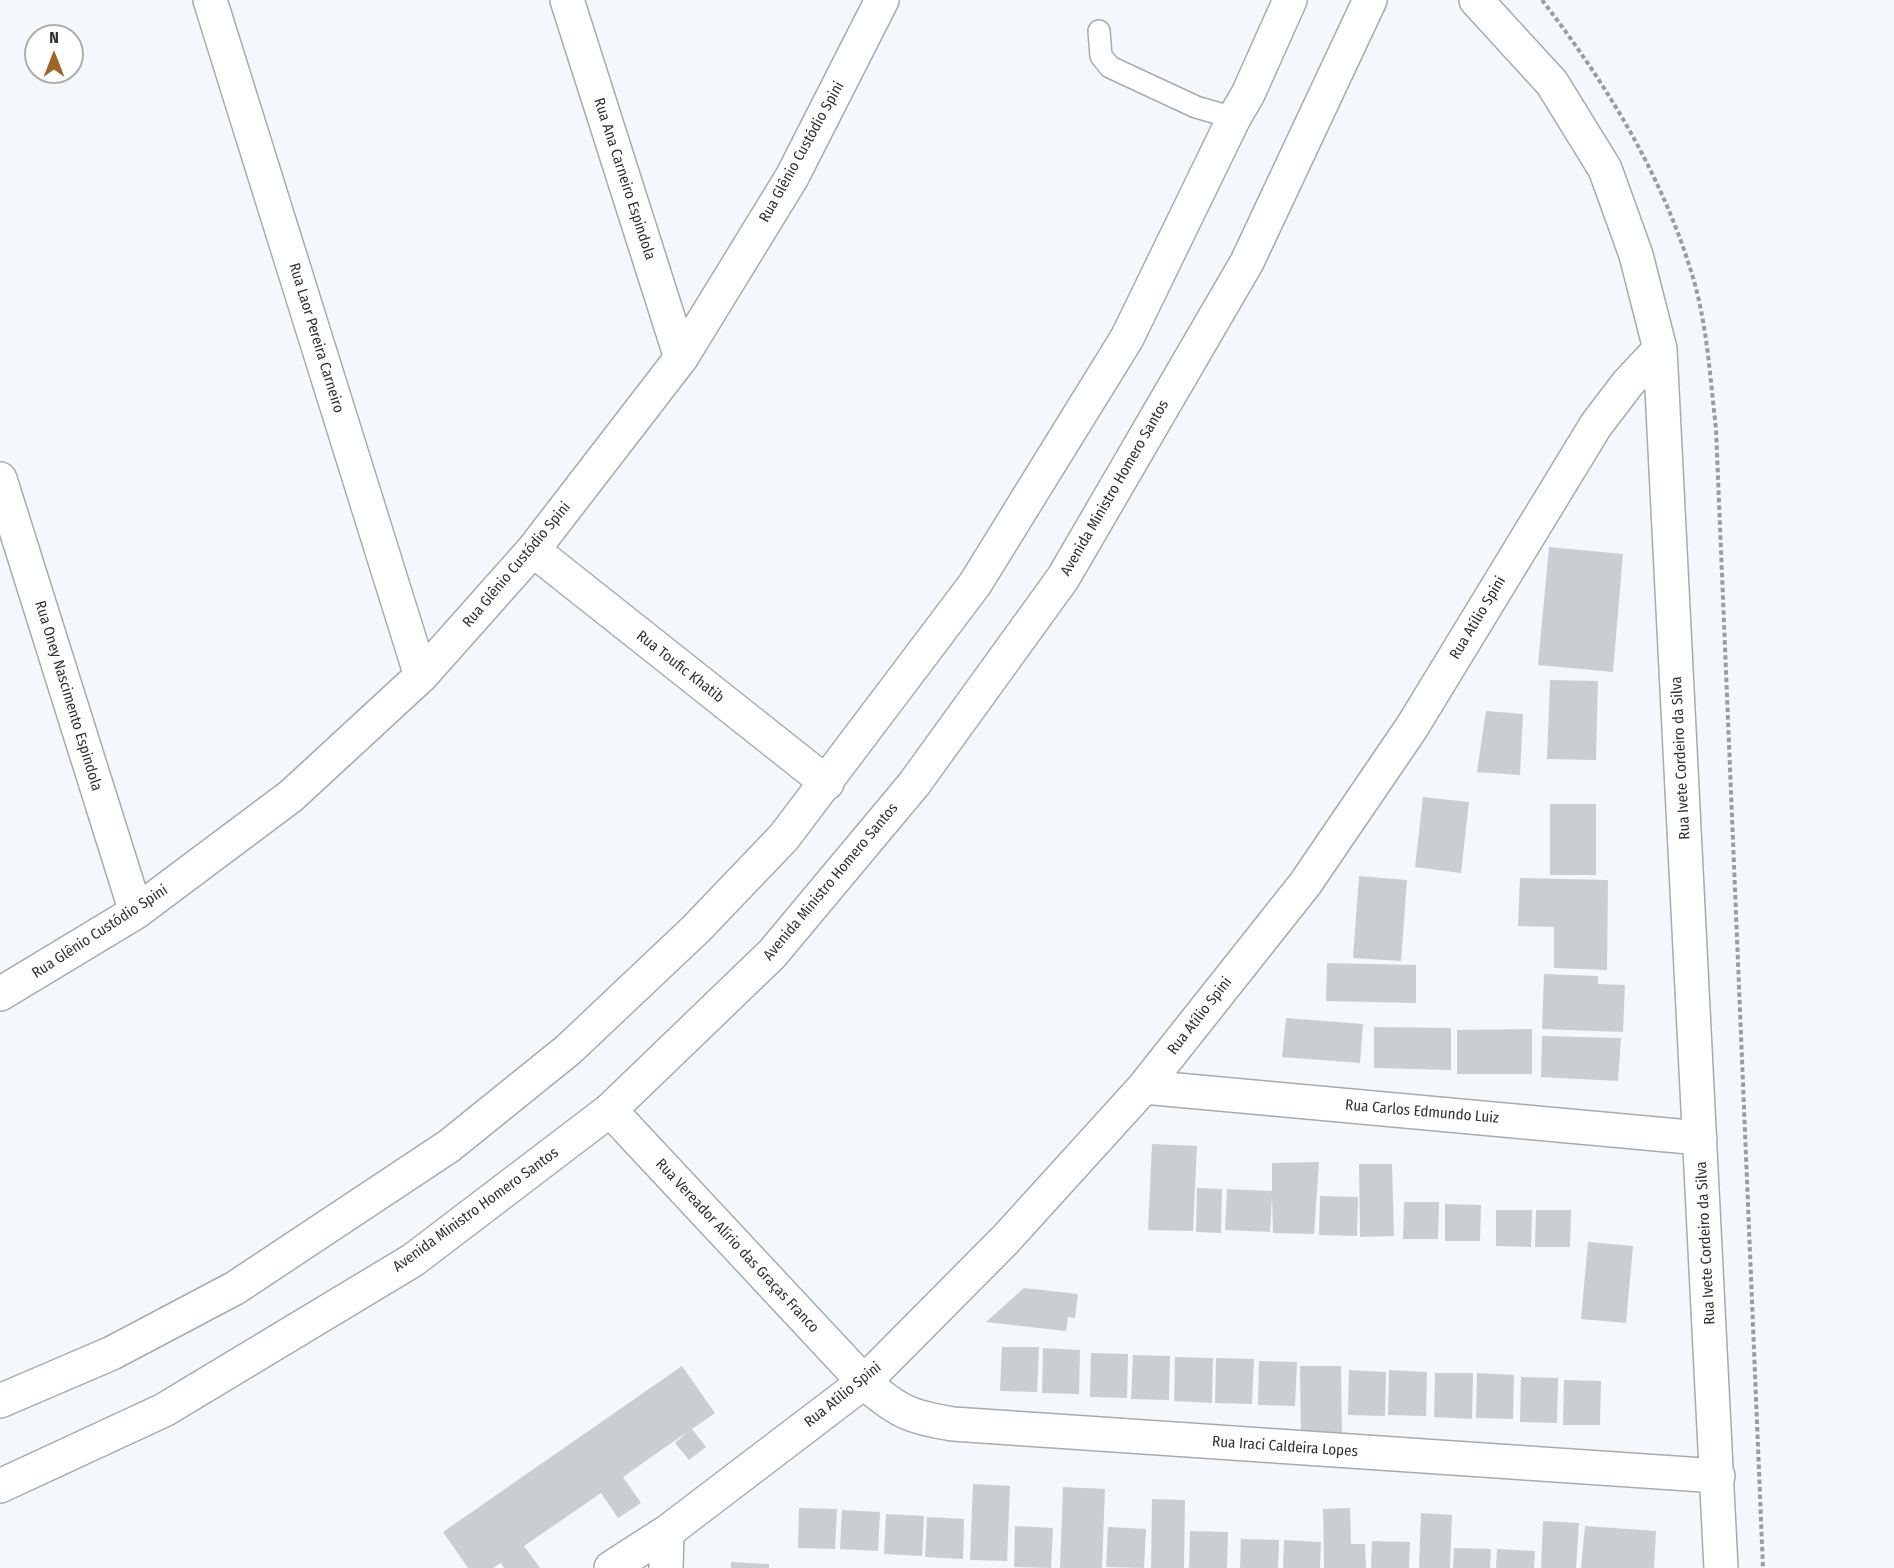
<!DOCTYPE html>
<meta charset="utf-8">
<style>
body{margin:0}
#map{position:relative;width:1894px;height:1568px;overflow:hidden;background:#f3f8fc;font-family:"Fira Sans Condensed",sans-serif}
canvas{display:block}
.north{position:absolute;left:24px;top:24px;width:60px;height:60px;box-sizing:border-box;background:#fff;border:2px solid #acadae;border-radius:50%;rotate:0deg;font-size:16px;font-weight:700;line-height:24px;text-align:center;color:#303234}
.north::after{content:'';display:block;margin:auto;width:21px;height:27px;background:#a16328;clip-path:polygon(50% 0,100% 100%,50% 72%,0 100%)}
</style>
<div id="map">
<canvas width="1894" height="1568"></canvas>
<div class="north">N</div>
</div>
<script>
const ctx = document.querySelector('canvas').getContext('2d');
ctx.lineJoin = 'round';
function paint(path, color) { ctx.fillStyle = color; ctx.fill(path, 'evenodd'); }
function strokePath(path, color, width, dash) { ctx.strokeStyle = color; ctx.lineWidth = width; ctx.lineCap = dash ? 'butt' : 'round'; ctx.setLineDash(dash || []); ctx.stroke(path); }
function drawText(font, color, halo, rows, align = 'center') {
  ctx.font = font + ' "Fira Sans Condensed",sans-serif'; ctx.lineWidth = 4.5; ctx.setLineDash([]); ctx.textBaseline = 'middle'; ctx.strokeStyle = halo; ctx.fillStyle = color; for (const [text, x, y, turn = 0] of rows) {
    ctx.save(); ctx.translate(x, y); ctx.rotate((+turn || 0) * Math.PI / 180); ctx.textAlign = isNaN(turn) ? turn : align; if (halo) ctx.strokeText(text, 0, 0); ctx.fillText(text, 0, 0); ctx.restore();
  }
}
const building = new Path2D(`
 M1549,547L1623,554L1613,672L1538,665Z
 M1550,680L1598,681L1596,760L1547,759Z
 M1486,711L1523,714L1520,775L1477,772Z
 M1423,797L1469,802L1461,873L1415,867Z
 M1550,804H1596V875H1550Z
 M1359,876L1407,880L1401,961L1353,958Z
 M1520,878L1608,880L1607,970L1554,968V927L1518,926Z
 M1327,963L1416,965V1003L1326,1001Z
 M1544,974L1598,976V984L1625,985L1623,1032L1542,1029Z
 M1286,1018L1363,1024L1360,1063L1282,1057Z
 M1374,1027L1451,1028V1070L1374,1068Z
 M1532,1029V1074H1457V1030Z
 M1542,1036L1621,1038L1618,1081L1541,1077Z
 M1152,1144L1197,1146L1193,1231L1148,1230Z
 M1319,1162L1314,1234L1273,1233L1272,1196L1270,1232L1225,1230L1227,1189L1272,1191V1163Z
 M1359,1164H1392L1394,1236L1360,1237Z
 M1197,1188L1222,1189L1221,1233L1196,1232Z
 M1320,1196L1358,1197L1357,1236L1319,1235Z
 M1404,1202H1439L1438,1239H1403Z
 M1445,1204L1481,1205L1480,1241H1445Z
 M1496,1210H1532L1531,1247L1496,1246Z
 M1536,1210H1571L1570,1247H1535Z
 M1588,1242L1633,1246L1626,1323L1581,1319Z
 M1024,1288L1078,1294L1075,1318L1068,1317L1066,1331L986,1322Z
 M1002,1347H1039L1037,1392L1000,1391Z
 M1043,1348L1080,1350L1079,1394L1042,1393Z
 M1091,1353L1128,1354L1127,1398L1090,1397Z
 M1133,1355L1170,1356L1169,1400L1131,1399Z
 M1175,1357L1213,1358L1212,1403L1174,1401Z
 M1216,1358L1254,1359L1252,1404L1215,1403Z
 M1259,1361L1297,1362L1295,1406L1258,1405Z
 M682,1366L715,1413L692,1429L706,1447L689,1460L675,1443L687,1432L623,1477L641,1503L618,1518L601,1493L524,1546L540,1568H504L501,1563L493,1568H468L443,1532Z
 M1300,1366H1341L1342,1437H1301Z
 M1349,1370L1386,1372L1385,1416L1348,1415Z
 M1389,1370L1427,1372L1426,1416L1388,1415Z
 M1435,1373H1473L1472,1419L1434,1417Z
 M1477,1373L1514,1375L1513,1419L1476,1418Z
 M1521,1377L1558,1378L1557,1423L1520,1422Z
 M1564,1380L1601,1381L1600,1425H1563Z
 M973,1484L1010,1486L1007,1561L970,1560Z
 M1063,1487L1105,1489L1102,1568H1060Z
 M1152,1499L1185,1500L1184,1568H1151Z
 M799,1508L837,1509L835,1549L798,1548Z
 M1350,1508L1351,1544H1365L1366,1568H1324L1323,1509Z
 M842,1510L880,1512L878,1551L840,1549Z
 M1421,1513L1452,1515L1450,1568H1419Z
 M886,1514L924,1516L922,1556L884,1554Z
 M927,1517L964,1519L963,1559L925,1557Z
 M1543,1521L1579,1523L1576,1568H1541Z
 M1015,1526L1053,1528L1051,1568L1014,1567Z
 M1585,1526L1656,1531L1654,1568H1581Z
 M1108,1527L1146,1529L1144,1568L1106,1567Z
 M1190,1531L1228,1532L1227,1568H1189Z
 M1241,1539L1279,1540L1278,1568H1240Z
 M1284,1540L1321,1542L1320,1568H1283Z
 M1372,1541L1410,1542L1409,1568H1371Z
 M1454,1548L1491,1549L1490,1568H1453Z
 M1497,1549L1535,1551L1534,1568H1496Z
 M731,1562L769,1564V1568H731Z`);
const path = new Path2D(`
 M1542,0C1605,82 1660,171 1691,271C1707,321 1710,377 1716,429L1763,1568`);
const lane = new Path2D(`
 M1099,31L1101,56L1110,67L1196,107L1234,118`);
const street = new Path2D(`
 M210,0L421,676
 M567,0L681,358
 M1476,0L1552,83L1605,169L1636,255L1660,349L1721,1568
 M0,479L136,912
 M533,550L827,783
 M0,994L136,912L291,796L421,676L533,550L681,358L792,177L882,0
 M1144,1087L1700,1138
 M610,1110L864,1382C897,1411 909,1417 953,1424L1718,1476
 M611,1568L667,1532L864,1382L1005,1240L1144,1087L1305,884L1412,727L1596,425L1628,383L1660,349
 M666,1568L667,1532`);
const secondary = new Path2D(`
 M0,1401L112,1353L235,1288L449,1146L568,1050L696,929L784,837L975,584L1127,338L1234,118L1248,94L1290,0
 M0,1486L164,1410L413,1260L610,1110L772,954L914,784L1063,578L1247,262L1370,0`);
const streetNames = [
 ["Rua Glênio Custódio Spini",802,152,-61],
 ["Rua Ana Carneiro Espindola",624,179,72],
 ["Rua Laor Pereira Carneiro",316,338,73],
 ["Avenida Ministro Homero Santos",1115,488,-60],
 ["Rua Glênio Custódio Spini",517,565,-50],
 ["Rua Atílio Spini",1478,618,-59],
 ["Rua Toufic Khatib",680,667,38],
 ["Rua Oney Nascimento Espindola",68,696,73],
 ["Rua Ivete Cordeiro da Silva",1681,758,-93],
 ["Avenida Ministro Homero Santos",831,882,-50],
 ["Rua Glênio Custódio Spini",100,932,-33],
 ["Rua Atílio Spini",1200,1016,-52],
 ["Rua Carlos Edmundo Luiz",1422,1112,5],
 ["Avenida Ministro Homero Santos",476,1210,-36],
 ["Rua Ivete Cordeiro da Silva",1706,1243,-93],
 ["Rua Vereador Alírio das Graças Franco",737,1246,47],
 ["Rua Atílio Spini",843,1395,-39],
 ["Rua Iraci Caldeira Lopes",1285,1447,4]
];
paint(building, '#caced3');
strokePath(lane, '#a7abb0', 24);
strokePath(street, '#a7abb0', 36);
strokePath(secondary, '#a7abb0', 36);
strokePath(path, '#999da0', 4, [4.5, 3]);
strokePath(lane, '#fff', 21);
strokePath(street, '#fff', 33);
strokePath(secondary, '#fff', 33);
drawText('15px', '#303234', '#fff', streetNames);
</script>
